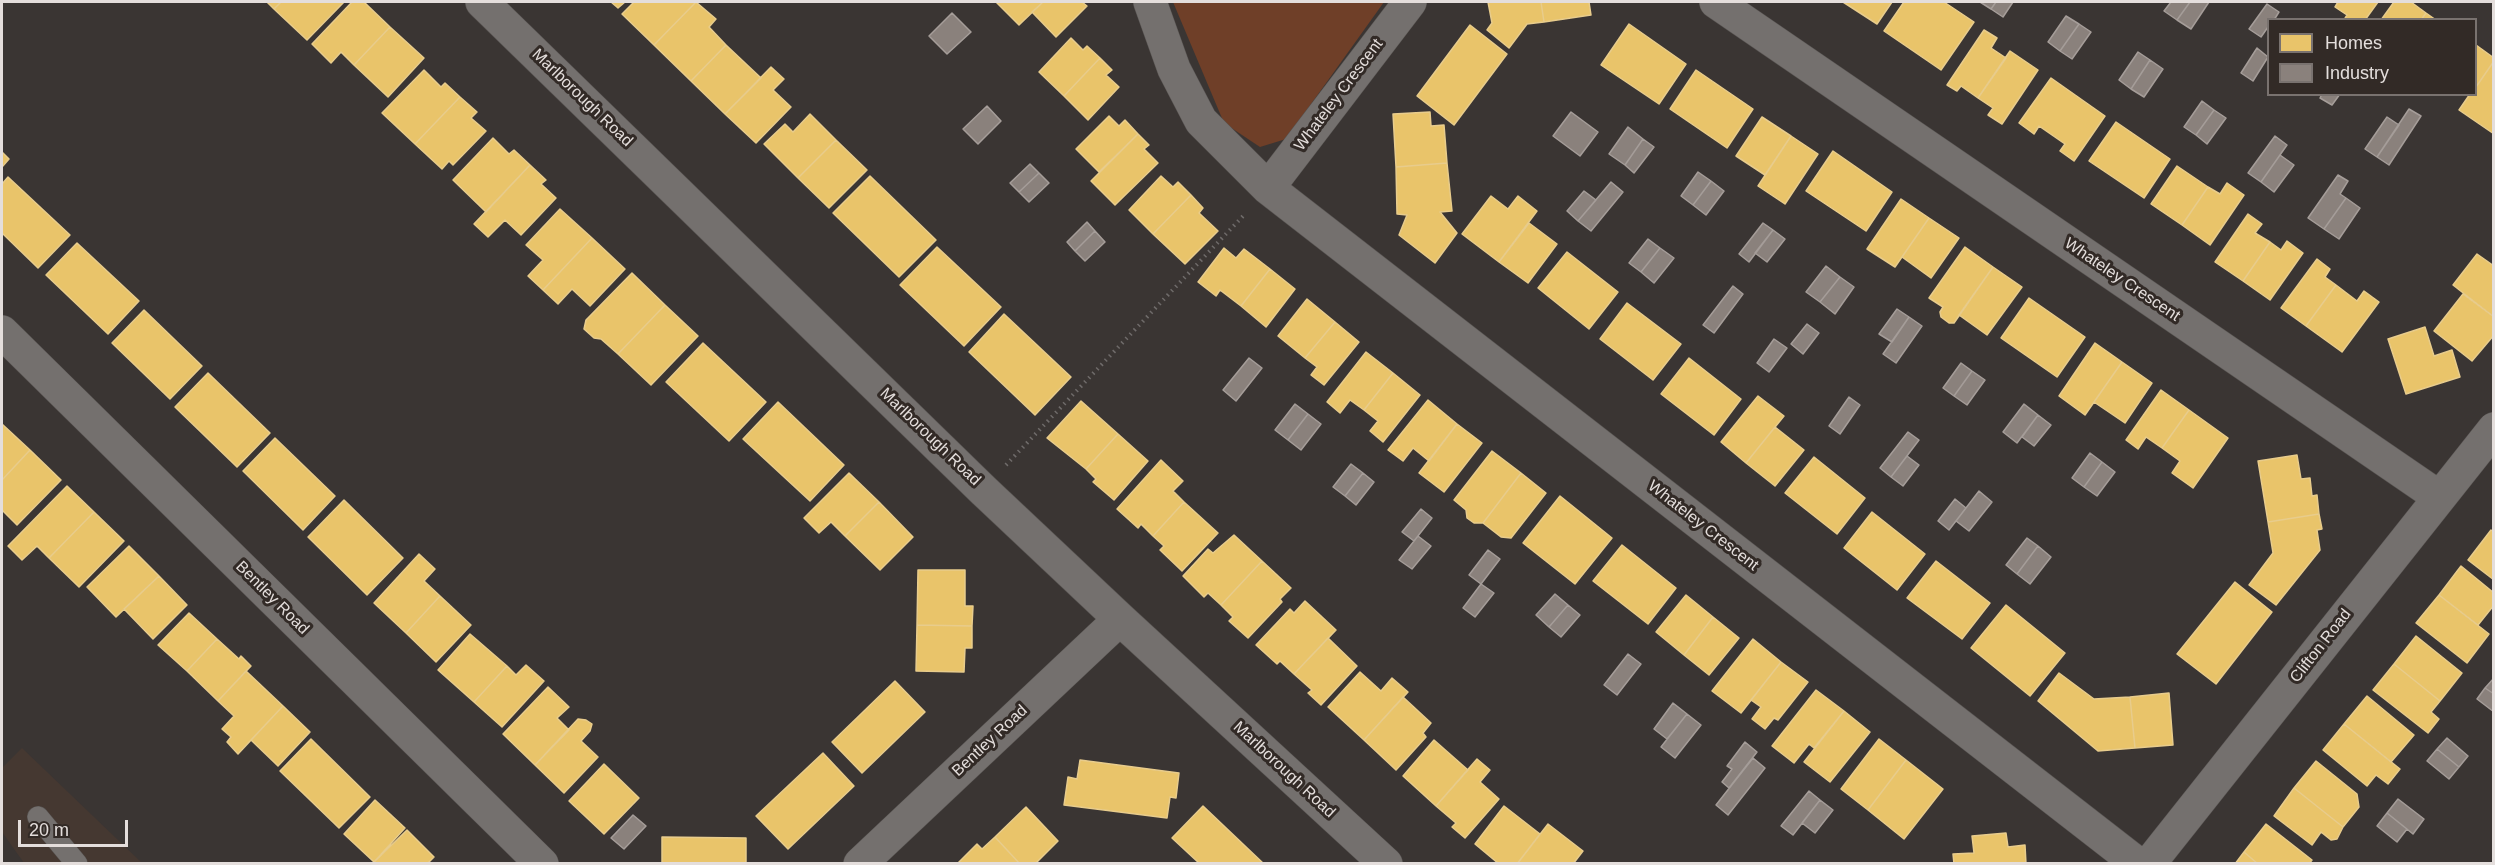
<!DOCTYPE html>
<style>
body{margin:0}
#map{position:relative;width:2495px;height:865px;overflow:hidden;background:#3a3533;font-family:Arial,sans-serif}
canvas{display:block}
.frame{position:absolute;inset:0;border:3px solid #e4dedc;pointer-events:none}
.legend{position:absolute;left:2267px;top:18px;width:210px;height:78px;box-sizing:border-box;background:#322a26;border:2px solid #79726f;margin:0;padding:8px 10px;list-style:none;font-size:18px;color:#e4dedc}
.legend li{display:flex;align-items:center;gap:12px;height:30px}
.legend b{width:30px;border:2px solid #79726f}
.scale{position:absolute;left:18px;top:820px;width:110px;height:27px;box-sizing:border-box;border:3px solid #e4dedc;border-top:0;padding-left:8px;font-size:18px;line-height:21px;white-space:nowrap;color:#e4dedc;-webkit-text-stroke:4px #322a26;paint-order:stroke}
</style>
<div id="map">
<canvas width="2495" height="865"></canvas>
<div class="frame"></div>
<ul class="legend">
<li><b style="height:16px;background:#e9c46a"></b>Homes</li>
<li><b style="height:16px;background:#8a817c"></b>Industry</li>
</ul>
<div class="scale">20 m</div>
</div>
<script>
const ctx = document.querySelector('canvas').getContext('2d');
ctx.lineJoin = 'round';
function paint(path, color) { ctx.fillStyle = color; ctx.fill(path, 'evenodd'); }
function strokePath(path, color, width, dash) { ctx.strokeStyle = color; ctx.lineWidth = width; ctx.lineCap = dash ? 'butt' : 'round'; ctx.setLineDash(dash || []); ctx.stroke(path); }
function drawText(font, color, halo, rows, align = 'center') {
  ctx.font = font + ' Arial,sans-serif'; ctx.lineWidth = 6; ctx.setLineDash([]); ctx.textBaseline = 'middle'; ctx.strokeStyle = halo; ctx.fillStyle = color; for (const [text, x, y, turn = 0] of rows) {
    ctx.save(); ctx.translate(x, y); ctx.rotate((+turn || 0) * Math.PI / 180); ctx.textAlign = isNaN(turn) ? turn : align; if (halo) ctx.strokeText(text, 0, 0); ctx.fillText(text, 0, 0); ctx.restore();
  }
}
const built = new Path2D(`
 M22,748L142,863H24L2,832V768Z`);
const green = new Path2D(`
 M1173,2H1384L1286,139L1260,147L1224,123Z`);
const homes = new Path2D(`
 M267,2H281L274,9Z
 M281,2H344L307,40L274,9Z
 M352,2H364L390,27L354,65L341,52L331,63L312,44Z
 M611,2H625L618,8Z
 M634,2H696L654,45L622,14Z
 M696,2L716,19L709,27L726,45L691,81L654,45Z
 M996,2H1043L1019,25Z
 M1043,2H1082L1087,6L1056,37L1032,12Z
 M1488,2H1541L1544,22L1527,24L1509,48L1487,30L1492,23Z
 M1541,2H1589L1591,15L1544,22Z
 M1843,2H1892L1877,24Z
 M1904,2H1944L1974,22L1941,70L1884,31Z
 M2338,2H2378L2365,20H2344L2347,15L2335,7Z
 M2394,2H2411L2426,13L2421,20H2381Z
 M2426,13L2436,20H2421Z
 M1629,24L1686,64L1659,104L1601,65Z
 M1470,25L1507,54L1454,125L1417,96Z
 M390,27L424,58L388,97L354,65Z
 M1984,30L1997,38L1991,48L2006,58L1978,98L1961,86L1957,91L1947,85Z
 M1071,38L1083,50L1087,46L1100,58L1064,96L1039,72Z
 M726,45L761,78L725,114L691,81Z
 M2476,45L2494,58V61L2476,87Z
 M2010,51L2038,70L2002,124L1988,115L1993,108L1978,98Z
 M1100,58L1112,70L1106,75L1119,87L1088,120L1064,96Z
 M2494,61V134L2459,110L2470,94H2476V87Z
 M771,67L784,79L773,90L791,107L756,143L725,114Z
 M424,70L441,87L445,83L460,97L415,144L382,113Z
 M1696,70L1753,109L1727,148L1670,109Z
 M2051,78L2105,116L2074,161L2060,151L2065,144L2039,126L2034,134L2019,123Z
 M460,97L477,112L471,118L486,131L453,165L449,161L442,169L415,144Z
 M1430,112L1431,126L1444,125L1447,163L1396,167L1393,114Z
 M810,114L836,140L798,178L764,144L785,124L793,132Z
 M1109,116L1119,126L1125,120L1138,134L1099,172L1076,149Z
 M1762,117L1791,136L1765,175L1736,156Z
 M2116,122L2170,159L2144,198L2089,161Z
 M1138,134L1149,145L1144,149L1158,163L1115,205L1091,181Z
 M1791,136L1818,154L1785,204L1758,186Z
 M493,138L509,154L514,150L530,165L486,212L453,180Z
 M836,140L867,170L829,208L798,178Z
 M1833,151L1892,192L1866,231L1806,191Z
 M2,152L9,159L2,167Z
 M1447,163L1452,211L1440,212L1457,233L1435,263L1399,235L1407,215L1397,214L1396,167Z
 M530,165L546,180L541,184L556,198L521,235L505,220L488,237L474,224Z
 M2177,166L2208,187L2182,225L2151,204Z
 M870,176L936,240L899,277L833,213Z
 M1161,176L1173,187L1178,182L1191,195L1153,234L1129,210Z
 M8,177L70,235L38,268L2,233V184Z
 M2227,183L2244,195L2210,245L2182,225L2208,187L2220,194Z
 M1191,195L1203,208L1199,213L1218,231L1185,264L1153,234Z
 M1491,196L1508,209L1518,196L1537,211L1499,262L1462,234Z
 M1901,199L1929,218L1895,267L1867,249Z
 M560,209L592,238L543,290L528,276L543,260L526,245Z
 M2248,214L2262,224L2255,233L2270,242L2243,281L2215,262Z
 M1929,218L1959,238L1931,278L1902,257Z
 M1529,223L1557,244L1528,283L1499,262Z
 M592,238L625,269L590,306L572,289L558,304L543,290Z
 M2287,241L2303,253L2270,300L2243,281L2270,242L2281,250Z
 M77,243L139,301L108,334L46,275Z
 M937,247L1001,307L964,346L900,285Z
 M1965,247L1993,267L1954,323H1949L1941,317L1940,312L1943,307L1929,298Z
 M1224,248L1236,258L1244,249L1270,269L1241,306L1220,290L1216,296L1198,282Z
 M1567,252L1618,292L1589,329L1538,288Z
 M2477,254L2494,266V317L2453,285Z
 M2317,259L2330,269L2325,277L2336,285L2306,326L2281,308Z
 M1993,267L2022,287L1987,335L1959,315Z
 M1270,269L1295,289L1266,327L1241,306Z
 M632,273L665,305L618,354L601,339L594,338L584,329L586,320Z
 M2336,285L2357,301L2364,291L2379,302L2342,352L2306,326Z
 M2463,294L2494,317V335L2472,361L2434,331Z
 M2029,298L2085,337L2057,377L2001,338Z
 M1307,299L1335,322L1305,358L1278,336Z
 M1627,303L1681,344L1653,380L1600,339Z
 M665,305L698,336L651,385L618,354Z
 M144,310L202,366L170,399L112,343Z
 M1004,314L1071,377L1035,415L969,352Z
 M1335,322L1359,342L1324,385L1311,375L1317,367L1305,358Z
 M2425,327L2434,356L2452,350L2460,377L2406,394L2388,339Z
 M703,343L766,402L729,441L666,382Z
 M2095,343L2122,362L2085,415L2059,396Z
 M1366,352L1393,373L1364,410L1350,400L1340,413L1327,402Z
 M1689,358L1741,399L1714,435L1661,394Z
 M2122,362L2152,383L2125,423L2094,402Z
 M208,373L270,433L237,467L175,407Z
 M1393,373L1420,395L1383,442L1370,431L1378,421L1364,410Z
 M2161,390L2189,410L2162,448L2146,437L2138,449L2126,440Z
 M1758,396L1784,416L1746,463L1721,442Z
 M1428,400L1457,424L1429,461L1413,448L1403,461L1388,450Z
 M1081,401L1118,434L1086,469L1047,438Z
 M778,402L844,465L810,501L743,439Z
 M2189,410L2228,438L2193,488L2172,473L2180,461L2162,448Z
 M2,424L30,450L2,480Z
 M1457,424L1482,443L1444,492L1419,473Z
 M1775,427L1804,450L1775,486L1746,463Z
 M1118,434L1148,461L1114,500L1093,482L1096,479L1086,469Z
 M275,438L335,496L303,530L243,471Z
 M30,450L61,480L17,525L2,510V480Z
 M1492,451L1521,473L1483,523H1474L1467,518L1466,510L1454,500Z
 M2297,455L2301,479L2310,478L2312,496L2317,495L2319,514L2268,522L2258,461Z
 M1814,457L1865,498L1837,534L1785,493Z
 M1161,460L1183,481L1173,491L1184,502L1153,536L1141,524L1138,528L1117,509Z
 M849,473L879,502L845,536L831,522L819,533L804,518Z
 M1521,473L1546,493L1511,538L1501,537L1483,523Z
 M67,486L94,512L49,558L37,546L22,560L8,546Z
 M1560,496L1612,538L1575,584L1523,543Z
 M344,500L403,558L367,595L308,537Z
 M879,502L913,537L880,570L845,536Z
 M1184,502L1218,533L1182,571L1160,550L1164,546L1153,536Z
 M94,512L124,541L79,587L49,558Z
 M1872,512L1925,554L1897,590L1844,548Z
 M2319,514L2322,529L2317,530L2320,550L2276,605L2249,585L2273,553L2268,522Z
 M2491,530L2494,532V580L2468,560Z
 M1234,535L1262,561L1221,605L1208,593L1204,597L1183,576L1208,549L1213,553Z
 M1622,545L1676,588L1648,624L1593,581Z
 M129,546L159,576L116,617L87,587Z
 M419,554L435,569L424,581L440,596L406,633L374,603Z
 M1262,561L1291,588L1280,599L1282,602L1248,638L1229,621L1233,617L1221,605Z
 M1936,561L1990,603L1962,639L1907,598Z
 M2461,566L2494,593V605L2478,625L2439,595Z
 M918,570H965V606H973L972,626L917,625Z
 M159,576L187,605L153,639L124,609Z
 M2235,582L2272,612L2216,684L2177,654Z
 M1686,595L1713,617L1684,655L1656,632Z
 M2439,595L2489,634L2467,663L2416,623Z
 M440,596L471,625L436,662L406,633Z
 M1305,601L1336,630L1294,674L1280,661L1277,664L1256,645L1290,609L1294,613Z
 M2006,605L2065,653L2030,696L1971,648Z
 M189,613L217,639L187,671L158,645Z
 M1713,617L1739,638L1709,675L1684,655Z
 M917,625L972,626V648H965L964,672L916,671Z
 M470,634L507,666L474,702L438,670Z
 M2416,636L2462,673L2440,701L2394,664Z
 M1328,638L1357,666L1321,705L1308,693L1312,690L1294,674Z
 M217,639L239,659L241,656L251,666L218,701L187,671Z
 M1753,639L1781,662L1741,713L1712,691Z
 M1781,662L1808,682L1778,720L1774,718L1765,729L1752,719L1761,707L1751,700Z
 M2394,664L2440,701L2431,712L2439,719L2428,733L2373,690Z
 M526,665L544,681L502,727L474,702L507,666L516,675Z
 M246,671L283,706L238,754L227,742L231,737L222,729L234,716L218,701Z
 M1360,672L1381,691L1392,678L1408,692L1364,740L1328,707Z
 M2059,673L2094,699L2130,697L2135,748L2098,751L2038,701Z
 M895,681L925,712L862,773L832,742Z
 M548,687L569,707L557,718L569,730L535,765L503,734Z
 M1816,690L1844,711L1814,748L1809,744L1794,763L1772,746Z
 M2169,693L2173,745L2135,748L2130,697Z
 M2367,696L2414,735L2391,762L2344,724Z
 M1403,697L1431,723L1423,733L1426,737L1396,770L1364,740Z
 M283,706L310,732L278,766L251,740Z
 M1844,711L1870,732L1830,782L1804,762Z
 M578,719L586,720L592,724L590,731L581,741L598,757L564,793L535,765Z
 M2344,724L2400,769L2388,784L2376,775L2367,786L2323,750Z
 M311,739L370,797L339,828L280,771Z
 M1879,739L1906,760L1868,810L1841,789Z
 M1434,740L1468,770L1436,806L1403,776Z
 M823,753L854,786L788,849L756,816Z
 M1477,759L1490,770L1480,782L1499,799L1465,838L1452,827L1456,823L1436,806Z
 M1080,760L1179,773L1176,798L1170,797L1167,818L1064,805L1068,777L1077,779Z
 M1906,760L1943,789L1904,839L1868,810Z
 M2316,761L2357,794L2359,807L2343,827L2294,788Z
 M604,764L639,798L604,834L569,801Z
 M2294,788L2343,827L2337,839L2331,840L2321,832L2312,845L2274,816Z
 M375,800L405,828L374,862L344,834Z
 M1203,806L1264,864H1200L1172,838Z
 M1504,806L1540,834L1517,864H1499L1475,844Z
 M1026,807L1058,841L1035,864H1020L995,837Z
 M1548,824L1583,851L1573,864H1517Z
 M2266,824L2312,860L2309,864H2258L2244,852Z
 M407,830L434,857L427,864H372Z
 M2006,833L2008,847L2025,845L2026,864H1954L1953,854L1974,853L1972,836Z
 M662,837L746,838V864H662Z
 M995,837L1020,864H957L977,844L982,849Z
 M2244,852L2258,864H2235Z`);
const industry = new Path2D(`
 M1980,2H1996L1991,9Z
 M1996,2H2013L2003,17L1991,9Z
 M2171,2H2190L2177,20L2164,11Z
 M2190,2H2209L2191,29L2177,20Z
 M2267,4L2279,12L2274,20H2268V27L2261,37L2249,29Z
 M952,13L971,32L947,54L929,36Z
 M2066,16L2079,24L2060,51L2048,42Z
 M2079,24L2091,32L2072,59L2060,51Z
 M2257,48L2268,57L2253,81L2241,73Z
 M2138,52L2150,60L2131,89L2119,80Z
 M2150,60L2163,69L2144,97L2131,89Z
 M2322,94H2340L2332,105L2320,98Z
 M2202,101L2214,110L2196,135L2184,127Z
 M987,106L1001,121L978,144L963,129Z
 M2409,109L2421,116L2389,165L2377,157Z
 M2214,110L2226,118L2207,144L2196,135Z
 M1571,112L1598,132L1580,156L1553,136Z
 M2387,117L2399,125L2377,157L2365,149Z
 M1628,127L1643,139L1625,165L1609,154Z
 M2275,136L2287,145L2261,182L2248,173Z
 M1643,139L1654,147L1634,173L1625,165Z
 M2280,155L2294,165L2274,192L2261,182Z
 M1030,164L1039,173L1019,192L1010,183Z
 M1698,172L1711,181L1693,205L1681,196Z
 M1039,173L1049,183L1029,202L1019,192Z
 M2338,175L2348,181L2340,194L2346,198L2324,229L2308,218Z
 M1711,181L1724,191L1706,215L1693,205Z
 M1611,182L1623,192L1591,231L1578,221Z
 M1584,191L1596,200L1578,221L1567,211Z
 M2346,198L2360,208L2339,239L2324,229Z
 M1087,222L1095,231L1075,251L1067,242Z
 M1763,223L1773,230L1749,262L1739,254Z
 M1773,230L1785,239L1767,262L1755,253Z
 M1095,231L1105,242L1085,261L1075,251Z
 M1648,239L1660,248L1641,272L1629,263Z
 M1660,248L1674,258L1654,283L1641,272Z
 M1826,266L1840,277L1820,302L1806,292Z
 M1840,277L1854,287L1835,314L1820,302Z
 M1733,286L1743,294L1714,333L1703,325Z
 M1897,309L1909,317L1892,342L1879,334Z
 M1909,317L1922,326L1896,363L1883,354Z
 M1807,324L1819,333L1803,354L1791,344Z
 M1774,339L1787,348L1769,372L1757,363Z
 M1249,358L1262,368L1236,401L1223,390Z
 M1961,363L1972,371L1954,396L1943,388Z
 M1972,371L1985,380L1967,405L1954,396Z
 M1849,397L1860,405L1840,434L1829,426Z
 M1295,404L1308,414L1288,440L1275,430Z
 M2024,404L2038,415L2017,443L2003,432Z
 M1308,414L1321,424L1301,450L1288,440Z
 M2038,415L2051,425L2034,446L2022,437Z
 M1908,432L1919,440L1891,477L1880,468Z
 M2090,453L2102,462L2084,487L2072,478Z
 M1907,456L1919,465L1903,486L1891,477Z
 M2102,462L2115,472L2097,496L2084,487Z
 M1351,464L1363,473L1345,496L1333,487Z
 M1363,473L1374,482L1356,505L1345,496Z
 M1979,491L1992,502L1969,531L1956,521Z
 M1955,499L1966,508L1949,530L1938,521Z
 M1421,509L1432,518L1414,541L1402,532Z
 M1418,536L1431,546L1412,569L1399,560Z
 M2027,538L2038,546L2017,574L2006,565Z
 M2038,546L2051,557L2030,584L2017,574Z
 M1488,550L1500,559L1481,584L1469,575Z
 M1481,584L1494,593L1475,617L1463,608Z
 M1555,594L1568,605L1549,627L1536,615Z
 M1568,605L1580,615L1561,637L1549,627Z
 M1628,654L1641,664L1617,695L1604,685Z
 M2494,678V694L2485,688Z
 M2485,688L2494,694V712L2477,699Z
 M1673,703L1687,714L1667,739L1654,729Z
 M1687,714L1701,725L1675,758L1661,747Z
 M2447,738L2468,756L2459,767L2437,749Z
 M1745,742L1757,752L1729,788L1722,782L1732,769L1727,766Z
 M2437,749L2459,767L2449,779L2427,761Z
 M1753,758L1765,768L1728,815L1716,805Z
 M1809,791L1820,800L1793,835L1781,826Z
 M2398,799L2424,819L2413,834L2387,813Z
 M1820,800L1833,810L1815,833L1802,823Z
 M2387,813L2407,829L2397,842L2377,826Z
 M633,815L646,826L624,849L611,838Z`);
const path = new Path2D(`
 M1006,465L1245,214`);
const lane = new Path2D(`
 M38,817L77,864`);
const street = new Path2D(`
 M482,2L983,490L1120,619L1386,864
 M1150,2L1174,69L1201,121L1268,188L2138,864
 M1716,2L2439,497
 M1268,188L1410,2
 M2,332L542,864
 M860,864L1120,619
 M2149,864L2494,429`);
const streetNames = [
 ["Whateley Crescent",1339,95,-53],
 ["Marlborough Road",582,98,44],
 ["Whateley Crescent",2122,280,34],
 ["Marlborough Road",930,437,44],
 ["Whateley Crescent",1703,526,38],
 ["Bentley Road",272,598,45],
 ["Clifton Road",2321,646,-52],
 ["Bentley Road",990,741,-43],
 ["Marlborough Road",1284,770,43]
];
paint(built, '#453831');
paint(green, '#6f3f28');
paint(homes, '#e9c46a');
strokePath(homes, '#e8cc8c', 1.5);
paint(industry, '#8a817c');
strokePath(industry, '#a59d99', 1.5);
strokePath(lane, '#585452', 22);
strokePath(street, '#585452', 34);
strokePath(path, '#6f6b6a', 4, [1.5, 4.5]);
strokePath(lane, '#74706e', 21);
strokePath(street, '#74706e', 33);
drawText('16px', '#e4dedc', '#322a26', streetNames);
</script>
